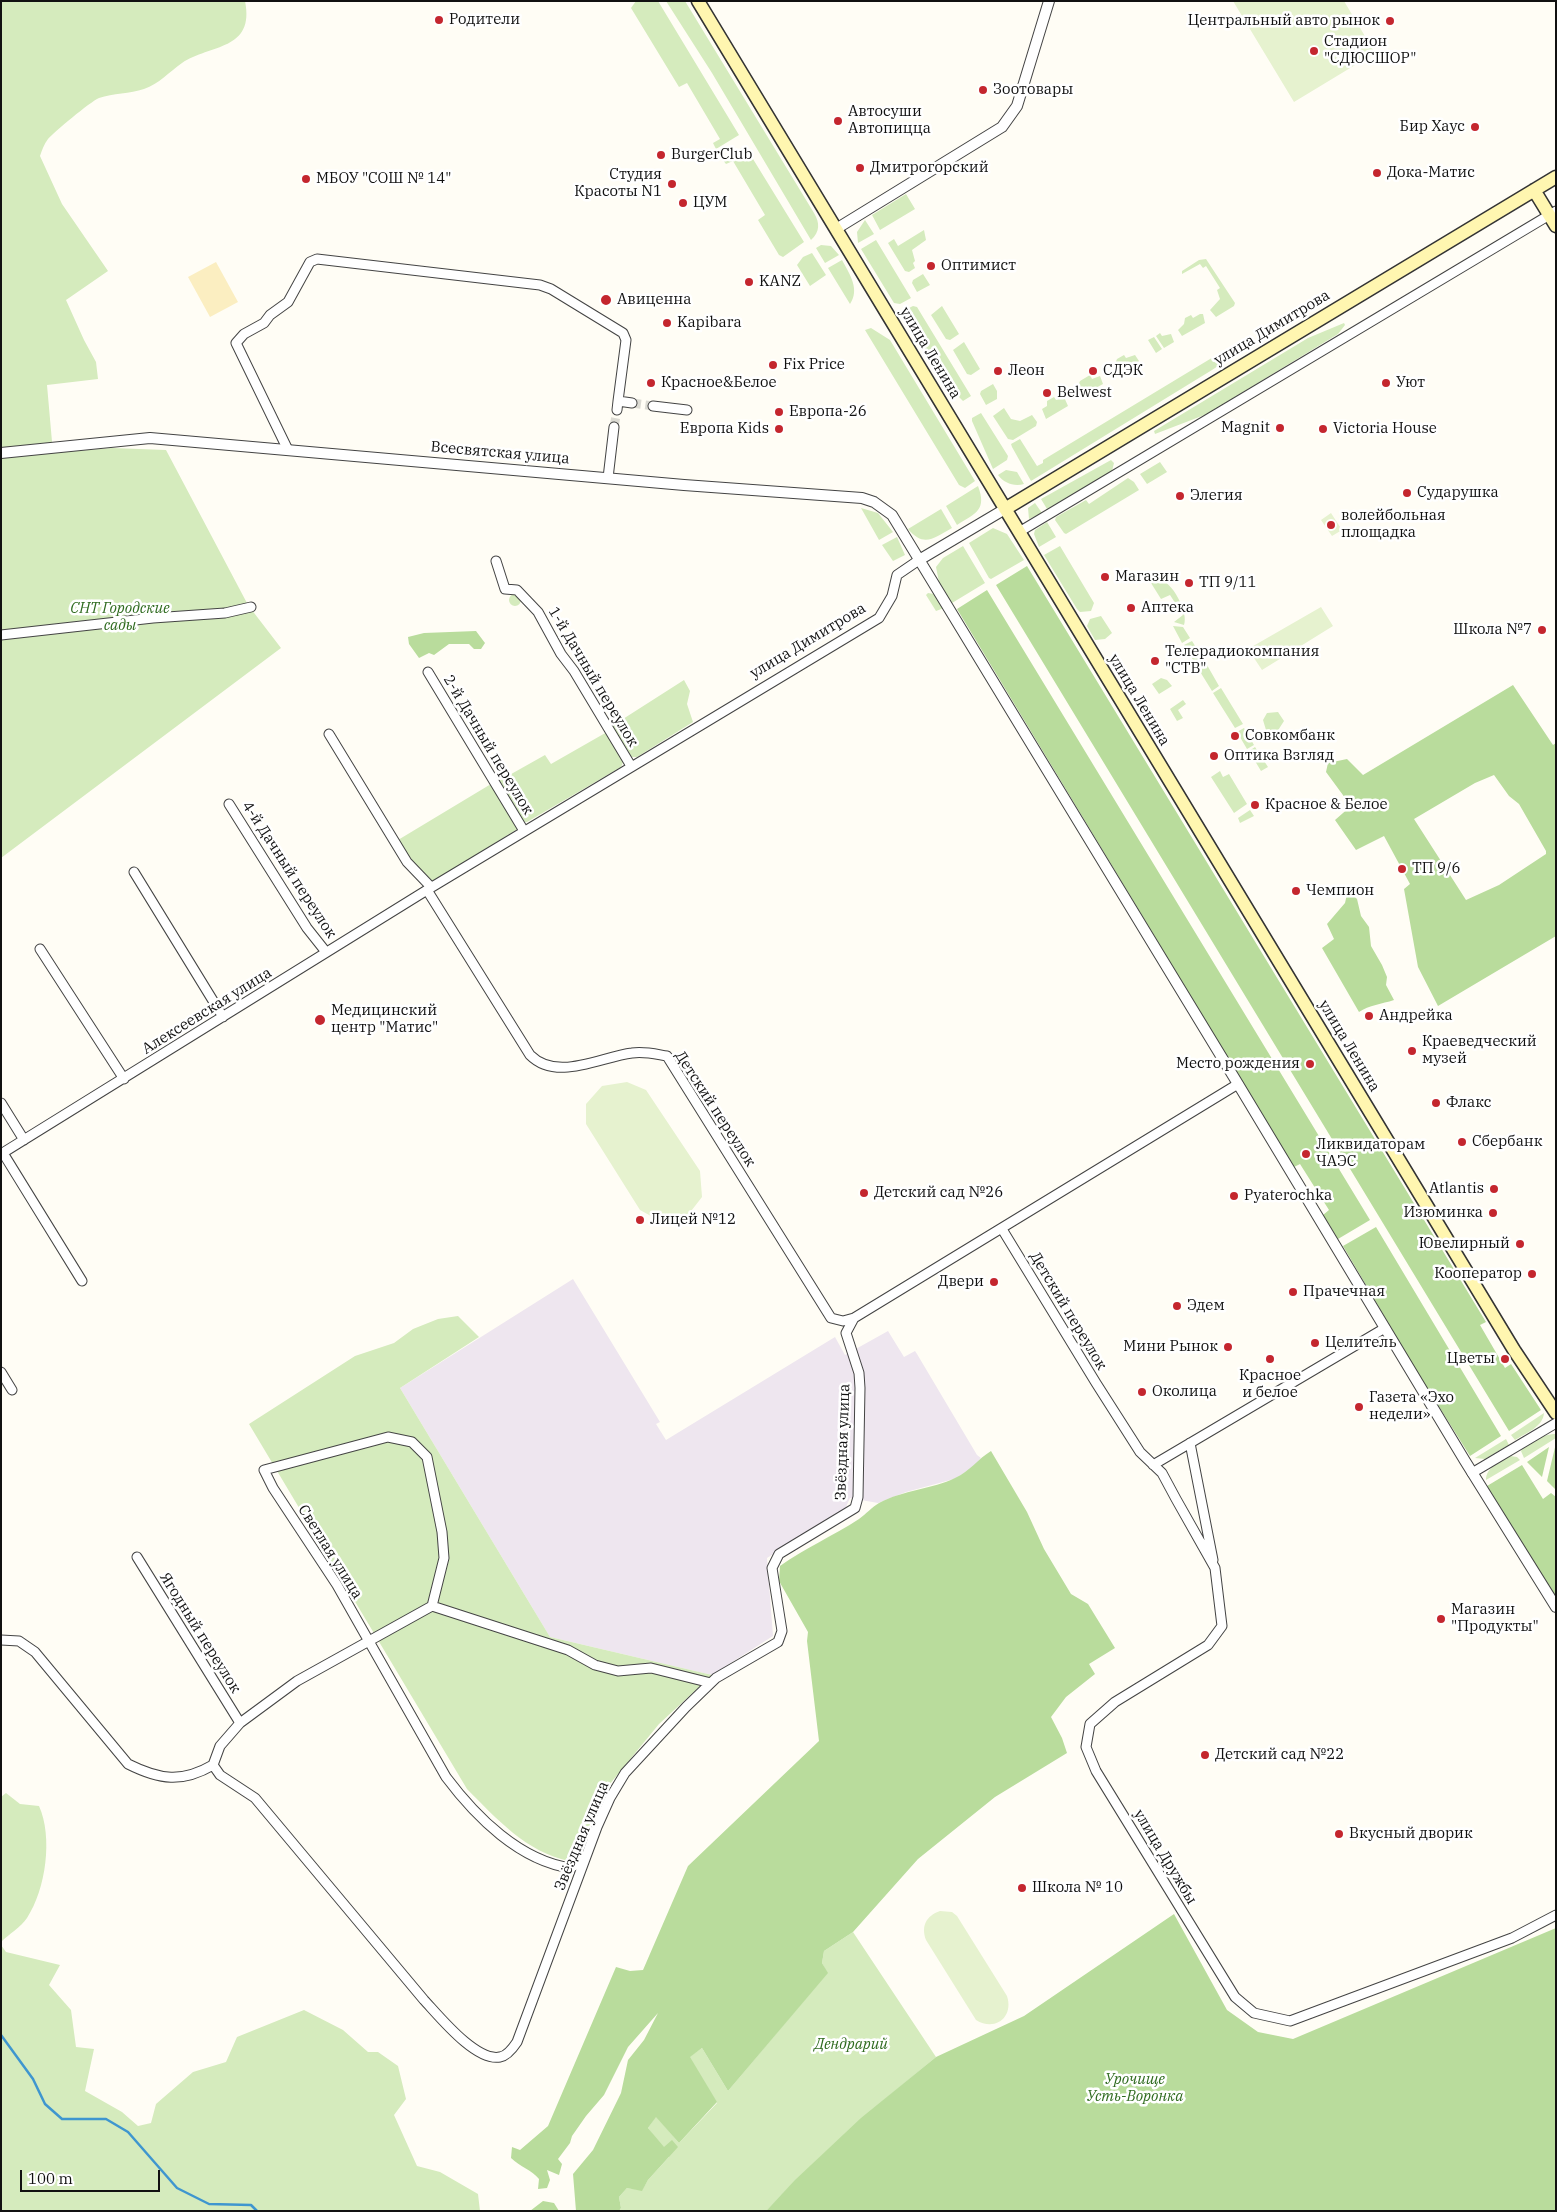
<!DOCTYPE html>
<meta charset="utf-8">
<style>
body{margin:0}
#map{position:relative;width:1557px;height:2212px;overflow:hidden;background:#fffdf5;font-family:"IBM Plex Serif",serif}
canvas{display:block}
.frame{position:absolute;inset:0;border:2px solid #111;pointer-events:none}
.scale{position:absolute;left:20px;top:2170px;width:140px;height:22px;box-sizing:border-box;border:2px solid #111;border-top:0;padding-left:6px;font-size:15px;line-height:18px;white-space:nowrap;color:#111;-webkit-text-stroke:4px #fff;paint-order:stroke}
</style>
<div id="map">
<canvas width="1557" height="2212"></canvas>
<div class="frame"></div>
<div class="scale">100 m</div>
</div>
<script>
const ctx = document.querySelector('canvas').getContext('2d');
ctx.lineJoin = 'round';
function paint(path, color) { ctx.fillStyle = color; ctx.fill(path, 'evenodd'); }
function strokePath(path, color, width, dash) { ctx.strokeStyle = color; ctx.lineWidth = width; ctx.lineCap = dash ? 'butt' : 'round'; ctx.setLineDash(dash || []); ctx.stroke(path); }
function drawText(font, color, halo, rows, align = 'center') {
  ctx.font = font + ' "IBM Plex Serif",serif'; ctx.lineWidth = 5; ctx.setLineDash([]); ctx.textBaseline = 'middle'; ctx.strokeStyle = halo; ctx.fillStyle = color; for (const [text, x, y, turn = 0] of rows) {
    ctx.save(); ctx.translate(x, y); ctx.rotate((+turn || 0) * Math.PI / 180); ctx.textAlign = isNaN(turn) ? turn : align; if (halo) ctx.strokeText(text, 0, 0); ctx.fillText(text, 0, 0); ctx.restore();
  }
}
const industrial = new Path2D(`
 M573,1279L660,1422L656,1424L666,1440L835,1337L845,1355L888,1331L904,1357L915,1351L917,1354L977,1455L981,1458L974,1467L954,1479L906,1492L878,1503L850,1498L845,1509L767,1558L773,1636L712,1675L550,1637L400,1388Z`);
const green = new Path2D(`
 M1,1H245C255,51 210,44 182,63C169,72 159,84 144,89C130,94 113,93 99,98C90,102 54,132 48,139C44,144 42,150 40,156L62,204L108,271L66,300L84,340L96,362L98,379L47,385L53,453L112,448L166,450L248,605L281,648L1,858Z
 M636,1H658L739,135L716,149L713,143L720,139L687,83L679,87L631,8Z
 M666,1H685L814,213C820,223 820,232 811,240L712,73Z
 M745,146L804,242L783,257L779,255L758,220L765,215L733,161L726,164L722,159Z
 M906,194L915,209L880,230L872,215Z
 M865,220L874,234L858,243L857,232Z
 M924,230L926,240L912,250L915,261L913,263L915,268L909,272L905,271L888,243L894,239L898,246Z
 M876,240L911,298L900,304L894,303L861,249Z
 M821,245L831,246L839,255L825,263L816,248Z
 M812,253L826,275L810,286L797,265L803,257Z
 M1206,259L1235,303L1234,306L1216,317L1210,310L1220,299L1217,290L1220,288L1206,266L1203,268L1200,264L1182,274V271L1199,260Z
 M842,260C850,275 860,289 850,304L828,268Z
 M923,274L930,285L917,292L912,283L913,280Z
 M913,306L917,307L971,396L963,401L937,375L902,316L905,310Z
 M942,306L959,334L950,340L946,339L931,315Z
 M1200,314H1203L1205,323L1182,336L1178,330L1184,324L1185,318L1191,315L1193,318Z
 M1344,323L1345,325L1338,334L1207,414L1155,434L1154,431L1308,338Z
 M871,328L890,340L975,481L965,488L959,485L865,330Z
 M1160,333L1162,336L1171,334L1174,342L1164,348L1156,336Z
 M1154,337L1162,349L1156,353L1148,340Z
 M964,342L980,369L971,375L967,374L953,350Z
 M1124,355L1126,358L1135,355L1139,361L1121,374L1115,364L1117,359Z
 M1215,356L1221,364L1212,370L1031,481L1012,447L1011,444L1020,439L1037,466L1043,463V460Z
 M1090,375L1092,379L1100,376L1103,384L1077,398L1073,390L1078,386L1080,381Z
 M993,384L997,391V399L986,405L980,394L981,391Z
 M1054,397L1056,400L1064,397L1068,406L1046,419L1042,409L1047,406V401Z
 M1004,408L1011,419L1020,421L1032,415L1037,422L1036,426L1013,440L1008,439L993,416Z
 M981,413L1008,456L1007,460L993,469L972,421V418Z
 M1111,460L1114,463L1112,471L1047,509L1041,499Z
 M1160,462L1167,472L1147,484L1140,474Z
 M1006,470L1017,472L1024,484C1014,487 1004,483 998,475Z
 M1128,478L1134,482L1139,490L1066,534L1064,533L1055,520L1056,517L1086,500L1089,504Z
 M978,486C987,510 976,513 957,525L946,506Z
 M1035,503L1042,513L1029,519L1028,508Z
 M861,508L878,513L893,532L879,540Z
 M941,509L952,528C934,538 924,548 908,529Z
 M1047,522L1056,537L1039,547L1034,534L1035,530Z
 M993,528L1007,534L1024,560L991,579L989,578L969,543Z
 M897,537L905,555L893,561L882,545Z
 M963,546L985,583L952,603L939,582L936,567L943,558Z
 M1060,546L1094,603L1091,611L1080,612L1077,609L1044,555Z
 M1158,579C1172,580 1189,613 1184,625L1174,622L1183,615L1170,595L1161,599L1151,583Z
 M928,593L934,594L944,608L936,611L926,595Z
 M509 600a6 6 0 1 1 12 0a6 6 0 1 1-12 0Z
 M1101,616L1112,633L1105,639L1095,640L1087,626L1090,619Z
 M1173,626L1183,627L1190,638L1182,643Z
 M1192,641L1206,663L1198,668L1184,645Z
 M1207,665L1219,686L1212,691L1199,670Z
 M1161,678L1167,680L1172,686L1159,694L1152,684Z
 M684,680L690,691L687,704L693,722L637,757H630L612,726Z
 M1221,688L1243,724L1235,728L1213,693Z
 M1183,700L1186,704L1178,710L1183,718L1177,721L1170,709Z
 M1278,712L1284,721L1275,735L1271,734L1272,731L1269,729L1266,730L1263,720L1267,713Z
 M1244,728L1254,745L1247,749L1237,732Z
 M607,732L624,760L621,767L527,822H522L497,782L545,755L551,764Z
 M1255,747L1268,767L1261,771L1249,751Z
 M1220,771L1223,777L1229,774L1247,804L1234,813L1211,777Z
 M491,784L519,828L434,881H429L421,875L398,840Z
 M1250,810L1254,816L1240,823L1238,818Z
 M458,1316L479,1337L400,1388L550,1637L712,1675L659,1724L600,1796L581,1849L569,1861C526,1852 497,1819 467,1789L249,1424L355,1356L394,1343L413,1329L438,1319Z
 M1544,1413C1543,1427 1526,1433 1515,1440L1511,1435Z
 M1556,1434V1438L1524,1458L1521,1451C1527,1441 1545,1434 1556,1434Z
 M1506,1439L1509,1445L1485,1459L1475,1458Z
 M1510,1456L1517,1457L1520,1460L1486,1480C1486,1467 1500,1462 1510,1456Z
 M6,1793L20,1804L39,1806C53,1837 46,1889 27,1918C21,1927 9,1934 1,1942V1797Z
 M853,1932L936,2057C876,2106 819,2155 766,2211H619L621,2208L619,2197L627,2188L642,2190L648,2180L669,2157L648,2128L656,2116L679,2143L717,2103L689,2057L702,2048L728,2091L827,1973L822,1963L824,1951Z
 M1,1945L6,1952L60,1965L49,1985L71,2010L76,2047L94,2049L85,2091L122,2112L138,2126L151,2123L156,2104L193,2072L226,2062L237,2037L304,2010L343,2030L368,2052H378L398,2066L406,2099L394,2115L417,2166L440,2172L478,2194L480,2211H1Z`);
const forest = new Path2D(`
 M1027,566L1486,1322L1480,1325L1505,1368L1511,1364L1541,1410L1509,1431L996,585Z
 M987,590L1370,1220L1338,1239L1323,1215L1329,1210L1300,1164L1294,1167L957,609Z
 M476,631L485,643L481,649H474L469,644H449L434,655L429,653L419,658L409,644L408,637L424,633Z
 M1513,685L1553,745L1556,743V936L1438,1006L1418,967L1404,889L1410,884L1384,836L1356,850L1335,820L1351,806L1326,772L1328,763L1347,759L1363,775ZM1494,775L1509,796L1519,804L1546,851V854L1499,885L1466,900L1414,819L1475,783Z
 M1348,890L1357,899L1361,916L1369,927L1371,946L1382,965L1387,977L1386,985L1394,1000C1382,1004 1369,1005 1359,1012L1322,948L1334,939L1327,924L1345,903Z
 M1376,1227L1501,1436L1470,1456L1416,1370L1343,1246Z
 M1556,1443V1490L1547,1481Z
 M1549,1447L1542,1477L1527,1462Z
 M991,1451L1027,1512L1044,1549L1071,1594L1088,1604L1115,1648L1089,1664L1095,1674L1066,1697L1051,1717L1062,1738L1067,1753L995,1797L918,1859L853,1932L824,1951L822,1963L828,1973L728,2091L702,2048L690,2057L717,2102L679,2143L656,2117L648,2128L664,2147L672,2140L678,2147L648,2180L642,2191L627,2188L619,2197L621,2208L619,2211H576L573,2174L593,2150L621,2093L628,2060L644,2040L658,2013L628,2047L604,2095L586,2116L572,2136L570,2143L558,2159L562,2164L559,2175L547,2170L550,2180L547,2188L538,2189L539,2179C532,2170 520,2167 511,2158L512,2147L520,2150L548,2126L616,1967L630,1971L643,1970L688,1866L819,1741L807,1641L808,1632L779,1581L780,1566C805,1548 833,1536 859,1519C866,1514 872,1507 879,1503C903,1490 933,1489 955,1478C970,1471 978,1459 991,1451Z
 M1522,1465L1543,1499L1551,1493L1556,1497V1597L1487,1486Z
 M1174,1914L1227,2010L1258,2032L1293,2039L1556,1928V2211H766L795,2180L861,2118L936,2057L1024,2016Z
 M543,2201L554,2203L559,2211H530Z`);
const sand = new Path2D(`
 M216,262L238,302L210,317L188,277Z`);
const pitch = new Path2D(`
 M1233,1H1344L1375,53L1294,102Z
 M1331,513L1342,530L1332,536L1321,520Z
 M1321,607L1333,626L1262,670L1248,649Z
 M627,1082L646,1090L700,1171L702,1197L688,1215L660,1221L640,1210L586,1124V1104L602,1086Z
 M940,1911L952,1912L957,1916L1007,1996C1014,2017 995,2032 976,2020L926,1940C921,1926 926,1916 940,1911Z`);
const stream = new Path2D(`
 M1,2035L33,2079L45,2104L62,2119H106L128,2132L177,2188L209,2204L251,2205L257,2211`);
const minorTunnel = new Path2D(`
 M632,403L653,406
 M614,427L617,410`);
const minor = new Path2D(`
 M653,406L687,410
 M617,410L618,401L632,403
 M288,450L236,343L244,334L264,323L270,315L288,302L310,262L317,259L540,285L551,289L623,333L626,340L618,401
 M608,478L614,427
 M1019,532L1556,211
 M919,560L897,575L892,596L879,618L427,890L530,1055C557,1082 600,1057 632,1053C644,1051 655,1054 667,1056L831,1318L843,1321L854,1318L1238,1084
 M496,561L505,589L517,590L538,612L561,654L574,671L631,766
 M1,635L153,618L225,613L251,607
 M428,672L524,831
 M329,734L407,862L431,887
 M229,804L307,928L326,952
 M134,872L223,1017
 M40,949L124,1079
 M1,1103L24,1140
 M3,1153L82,1281
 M1,1154L427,890
 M1002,1229L1096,1383L1140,1452L1162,1473L1176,1499L1215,1568L1222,1626L1208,1645L1115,1702L1090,1724L1086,1747L1096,1771L1235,1997L1254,2013L1290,2021L1512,1938L1556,1915
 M1,1372L12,1390
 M1190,1443L1213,1560
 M1153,1465L1385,1328
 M1472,1473L1556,1423
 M137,1557L240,1723
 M432,1606L444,1558L442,1532L427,1457L412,1442L388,1437L264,1470L273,1488L337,1585L446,1777C476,1817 520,1861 571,1868L585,1857
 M1,1640L19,1641L35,1652L128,1764C160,1780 182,1783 213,1765L220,1746L240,1723L297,1681L432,1606L568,1650L595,1665L618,1671L651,1668L711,1683
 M213,1765L220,1775L255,1798L424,2000C439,2016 476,2062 500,2057C507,2056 513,2048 517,2042L597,1827L610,1798L625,1773L686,1707L716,1678L778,1642L782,1631L772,1568L779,1554L855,1508L858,1497L860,1388L859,1373L846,1333L854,1318`);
const tertiary = new Path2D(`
 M836,229L1002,127L1017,106L1049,1
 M1,453L150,438L684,485L862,498L874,502L892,515L1238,1084L1465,1461L1556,1607
 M919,560L1005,509`);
const secondary = new Path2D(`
 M698,1L1514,1350L1556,1413
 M1534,190L1556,226
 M1005,509L1556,177`);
const markers = [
 [439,20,5,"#c4262e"],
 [1390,21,5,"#c4262e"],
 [1314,51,5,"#c4262e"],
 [983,90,5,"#c4262e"],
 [838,121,5,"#c4262e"],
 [1475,127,5,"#c4262e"],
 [661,155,5,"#c4262e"],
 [860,168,5,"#c4262e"],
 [1377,173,5,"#c4262e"],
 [306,179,5,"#c4262e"],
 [672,184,5,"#c4262e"],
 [683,203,5,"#c4262e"],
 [931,266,5,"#c4262e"],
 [749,282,5,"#c4262e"],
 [606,300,6,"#c4262e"],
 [667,323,5,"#c4262e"],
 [773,365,5,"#c4262e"],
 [998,371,5,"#c4262e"],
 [1093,371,5,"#c4262e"],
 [651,383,5,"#c4262e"],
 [1386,383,5,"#c4262e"],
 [1047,393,5,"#c4262e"],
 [779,412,5,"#c4262e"],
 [1280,428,5,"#c4262e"],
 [779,429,5,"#c4262e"],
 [1323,429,5,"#c4262e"],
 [1407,493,5,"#c4262e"],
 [1180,496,5,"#c4262e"],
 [1331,525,5,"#c4262e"],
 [1105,577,5,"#c4262e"],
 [1189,583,5,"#c4262e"],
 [1131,608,5,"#c4262e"],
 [1542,630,5,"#c4262e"],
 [1155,661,5,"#c4262e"],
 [1235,736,5,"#c4262e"],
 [1214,756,5,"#c4262e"],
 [1255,805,5,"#c4262e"],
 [1402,869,5,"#c4262e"],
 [1296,891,5,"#c4262e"],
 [1369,1016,5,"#c4262e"],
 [320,1020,6,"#c4262e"],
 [1412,1051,5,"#c4262e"],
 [1310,1064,5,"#c4262e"],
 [1436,1103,5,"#c4262e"],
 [1462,1142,5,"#c4262e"],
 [1306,1154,5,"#c4262e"],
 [1494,1189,5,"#c4262e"],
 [864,1193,5,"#c4262e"],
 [1234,1196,5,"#c4262e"],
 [1493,1213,5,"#c4262e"],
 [640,1220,5,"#c4262e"],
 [1520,1244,5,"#c4262e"],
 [1532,1274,5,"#c4262e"],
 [994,1282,5,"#c4262e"],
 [1293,1292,5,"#c4262e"],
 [1177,1306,5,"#c4262e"],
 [1315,1343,5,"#c4262e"],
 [1228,1347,5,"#c4262e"],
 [1270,1359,5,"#c4262e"],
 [1505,1359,5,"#c4262e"],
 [1142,1392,5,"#c4262e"],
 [1359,1407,5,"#c4262e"],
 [1441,1619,5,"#c4262e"],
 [1205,1755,5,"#c4262e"],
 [1339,1834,5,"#c4262e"],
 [1022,1888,5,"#c4262e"]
];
const poiNames = [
 ["Родители",449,20],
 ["Центральный авто рынок",1380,21,"right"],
 ["Стадион",1324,42],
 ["\"СДЮСШОР\"",1324,59],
 ["Зоотовары",993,90],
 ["Автосуши",848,112],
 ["Автопицца",848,129],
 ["Бир Хаус",1465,127,"right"],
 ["BurgerClub",671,155],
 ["Дмитрогорский",870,168],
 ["Дока-Матис",1387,173],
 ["Студия",662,175,"right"],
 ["Красоты N1",662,192,"right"],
 ["МБОУ \"СОШ № 14\"",316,179],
 ["ЦУМ",693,203],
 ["Оптимист",941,266],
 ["KANZ",759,282],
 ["Авиценна",617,300],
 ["Kapibara",677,323],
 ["Fix Price",783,365],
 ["Леон",1008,371],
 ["СДЭК",1103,371],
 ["Красное&Белое",661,383],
 ["Уют",1396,383],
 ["Belwest",1057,393],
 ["Европа-26",789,412],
 ["Magnit",1270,428,"right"],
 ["Европа Kids",769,429,"right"],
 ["Victoria House",1333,429],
 ["Сударушка",1417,493],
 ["Элегия",1190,496],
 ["волейбольная",1341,516],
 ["площадка",1341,533],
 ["Магазин",1115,577],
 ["ТП 9/11",1199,583],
 ["Аптека",1141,608],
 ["Школа №7",1532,630,"right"],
 ["Телерадиокомпания",1165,652],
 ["\"СТВ\"",1165,669],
 ["Совкомбанк",1245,736],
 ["Оптика Взгляд",1224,756],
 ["Красное & Белое",1265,805],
 ["ТП 9/6",1412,869],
 ["Чемпион",1306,891],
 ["Медицинский",331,1011],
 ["центр \"Матис\"",331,1028],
 ["Андрейка",1379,1016],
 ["Краеведческий",1422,1042],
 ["музей",1422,1059],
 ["Место рождения",1300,1064,"right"],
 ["Флакс",1446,1103],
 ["Сбербанк",1472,1142],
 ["Ликвидаторам",1316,1145],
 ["ЧАЭС",1316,1162],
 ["Atlantis",1484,1189,"right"],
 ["Детский сад №26",874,1193],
 ["Pyaterochka",1244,1196],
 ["Изюминка",1483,1213,"right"],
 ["Лицей №12",650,1220],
 ["Ювелирный",1510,1244,"right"],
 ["Кооператор",1522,1274,"right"],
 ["Двери",984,1282,"right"],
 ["Прачечная",1303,1292],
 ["Эдем",1187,1306],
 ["Целитель",1325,1343],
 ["Мини Рынок",1218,1347,"right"],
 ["Цветы",1495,1359,"right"],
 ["Красное",1270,1376,"center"],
 ["и белое",1270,1393,"center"],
 ["Околица",1152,1392],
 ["Газета «Эхо",1369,1398],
 ["недели»",1369,1415],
 ["Магазин",1451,1610],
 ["\"Продукты\"",1451,1627],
 ["Детский сад №22",1215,1755],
 ["Вкусный дворик",1349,1834],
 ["Школа № 10",1032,1888]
];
const streetNames = [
 ["улица Димитрова",1272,328,-31],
 ["улица Ленина",930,353,59],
 ["Всесвятская улица",500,453,5],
 ["улица Димитрова",808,641,-31],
 ["1-й Дачный переулок",593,677,59],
 ["улица Ленина",1139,700,59],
 ["2-й Дачный переулок",488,745,59],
 ["4-й Дачный переулок",289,870,57],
 ["Алексеевская улица",207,1011,-32],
 ["улица Ленина",1349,1046,59],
 ["Детский переулок",715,1109,57],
 ["Детский переулок",1068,1311,59],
 ["Звёздная улица",843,1442,-88],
 ["Светлая улица",330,1552,58],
 ["Ягодный переулок",200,1633,58],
 ["Звёздная улица",582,1836,-67],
 ["улица Дружбы",1165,1857,59]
];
const parkNames = [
 ["СНТ Городские",120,609],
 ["сады",120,626],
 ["Дендрарий",851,2045],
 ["Урочище",1135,2080],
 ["Усть-Воронка",1135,2097]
];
paint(industrial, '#eee6ef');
paint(green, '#d5ebbd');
paint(forest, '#b9dc9c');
paint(sand, '#fbeec1');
paint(pitch, '#e6f2cf');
strokePath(stream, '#3f96cf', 2.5);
strokePath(minorTunnel, '#dbdad3', 9, [9, 4.5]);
strokePath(minor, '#444', 11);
strokePath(tertiary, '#444', 12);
strokePath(secondary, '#333', 15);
strokePath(minor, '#fff', 9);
strokePath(tertiary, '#fff', 10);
strokePath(secondary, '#fff6b0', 12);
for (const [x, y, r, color] of markers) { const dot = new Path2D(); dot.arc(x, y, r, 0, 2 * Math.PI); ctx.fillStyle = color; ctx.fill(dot); strokePath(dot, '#fff', 2); }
drawText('15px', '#111', '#fff', poiNames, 'left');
drawText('15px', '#111', '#fff', streetNames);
drawText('italic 15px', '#2f6b1f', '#fff', parkNames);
</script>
